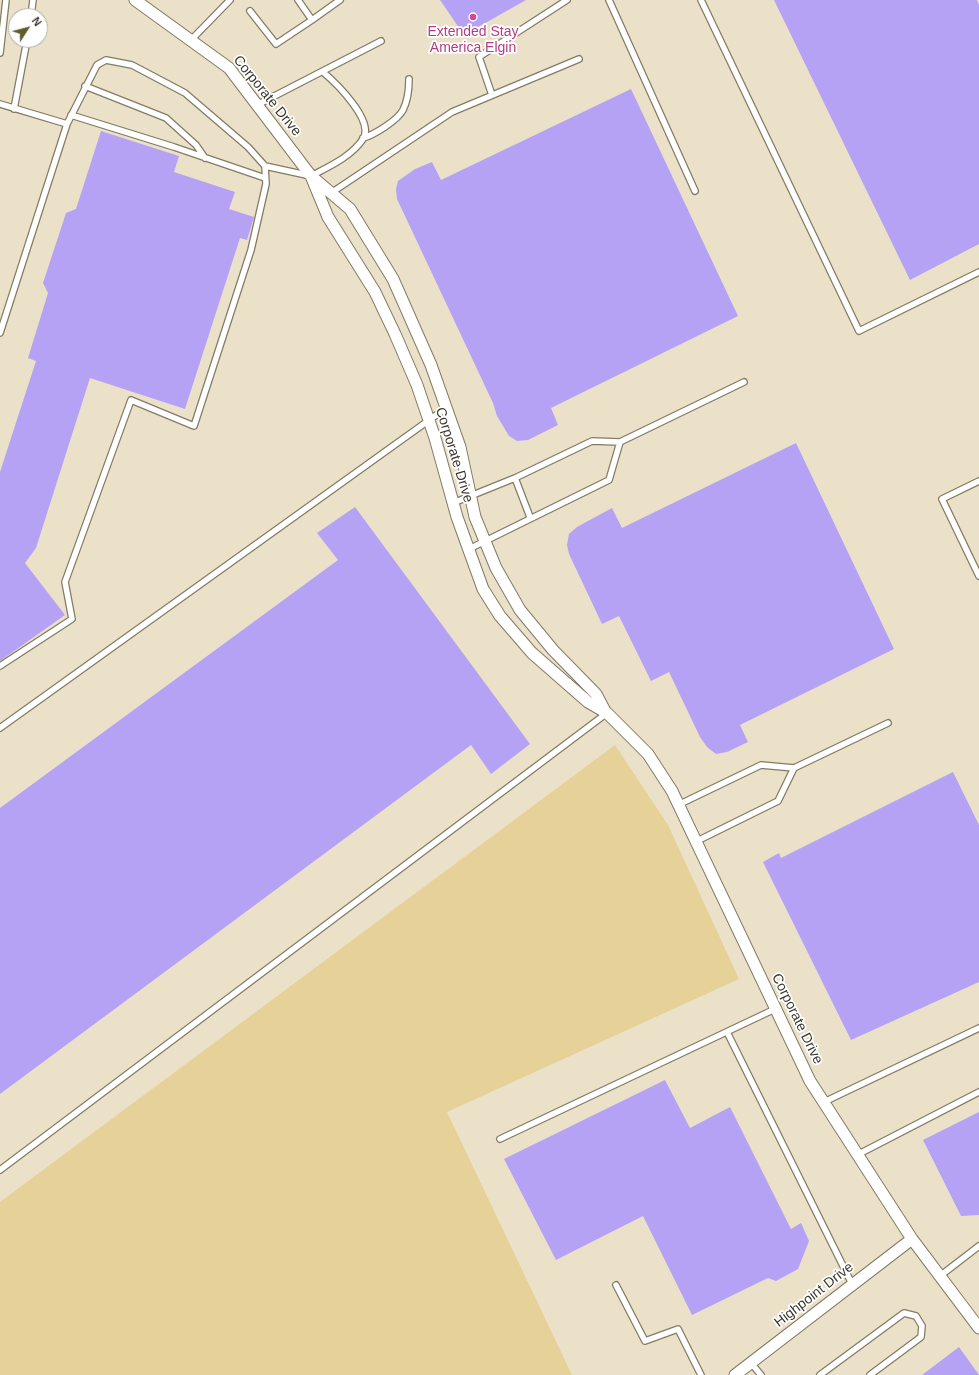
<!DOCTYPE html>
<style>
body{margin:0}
#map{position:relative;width:979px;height:1375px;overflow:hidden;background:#eae1c8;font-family:Arial,sans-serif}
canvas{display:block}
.north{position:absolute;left:8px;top:8px;width:40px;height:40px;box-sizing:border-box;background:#fff;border:1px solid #b1afab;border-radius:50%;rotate:54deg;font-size:11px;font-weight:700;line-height:16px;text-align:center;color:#3b372e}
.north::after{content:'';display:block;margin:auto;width:14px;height:18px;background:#5e5f2d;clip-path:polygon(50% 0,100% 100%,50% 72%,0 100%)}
</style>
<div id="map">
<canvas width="979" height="1375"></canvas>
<div class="north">N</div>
</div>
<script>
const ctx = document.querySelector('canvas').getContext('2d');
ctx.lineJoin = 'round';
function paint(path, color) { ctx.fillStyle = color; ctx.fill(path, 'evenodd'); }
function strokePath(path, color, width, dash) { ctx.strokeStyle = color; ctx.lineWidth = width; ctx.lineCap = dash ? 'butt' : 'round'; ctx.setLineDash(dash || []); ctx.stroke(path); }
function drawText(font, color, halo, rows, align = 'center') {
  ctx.font = font + ' Arial,sans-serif'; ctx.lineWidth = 3.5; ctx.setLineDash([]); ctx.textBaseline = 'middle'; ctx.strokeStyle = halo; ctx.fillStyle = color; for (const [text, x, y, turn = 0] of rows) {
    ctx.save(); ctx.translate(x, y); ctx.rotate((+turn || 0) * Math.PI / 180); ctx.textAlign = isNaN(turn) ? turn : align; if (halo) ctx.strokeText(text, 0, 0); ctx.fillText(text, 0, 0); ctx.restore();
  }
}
const green = new Path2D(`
 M615,745L668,825L739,979L447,1112L572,1375H0V1202Z`);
const building = new Path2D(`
 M440,0H526L464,35Z
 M774,0H977L979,5V244L910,280Z
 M631,89L738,316L551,408L558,425L528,440L517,441L509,436L497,416L493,403L397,199L396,189L398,181L415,169L432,162L441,180Z
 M101,131L179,156L174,172L235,192L229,209L254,217L247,240L240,238L185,409L90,378L36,548L25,563L65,615L0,661V472L36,361L28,358L48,293L43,283L66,213L76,209Z
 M796,443L894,649L740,725L748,742L727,752L716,754L707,747L700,737L669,672L651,681L619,616L602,624L569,554L567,545L569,534L577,527L612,508L622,528Z
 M355,507L530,744L491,774L471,745L0,1094V808L338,560L317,533Z
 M953,772L979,825V982L851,1040L763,862L779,853L781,858Z
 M665,1080L690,1128L730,1107L791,1229L801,1223L809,1241L798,1269L776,1281L768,1278L692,1315L643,1216L556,1260L504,1159Z
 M979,1112V1215L961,1216L923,1140Z
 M959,1347L979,1375H922Z`);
const lane = new Path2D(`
 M298,0L312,20L340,0
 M609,0L695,191
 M701,0L859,331L979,272
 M250,11L276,44L312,20
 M31,16L33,0
 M191,40L230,0
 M0,53L6,0
 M85,86L166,118L196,145L205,158
 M492,95L479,57L567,0
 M0,104L67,124L97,65L106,60L132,65L185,93L248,147L265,166L266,184L251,250L194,426L131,400L65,582L72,619L0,666
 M257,105L381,41
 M14,109L27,40
 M71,115L174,147L265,178
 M363,138C374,135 398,120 403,110C408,100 409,90 409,79
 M265,166L311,176C328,167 351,157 363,139C375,121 336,83 323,72
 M331,193L452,112L579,59
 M0,333L67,124
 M515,478L530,517
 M979,481L942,499L979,576
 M453,503L515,478L592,441L620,442
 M469,549L609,480L620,442L744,382
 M0,728L446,408
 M678,805L761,765L794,768L888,723
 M695,842L778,801L794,768
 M727,1032L852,1284
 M824,1102L979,1028
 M500,1139L775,1009
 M857,1155L979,1092
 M0,1170L607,713
 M940,1276L979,1246
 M616,1285L645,1341L678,1329L701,1375
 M751,1363L761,1375
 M820,1375L904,1313L916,1316L922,1326L921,1337L870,1375`);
const street = new Path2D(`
 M135,0L229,68L311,176L350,209L393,279L431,365L460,447L475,517L496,568L520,610L553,650L596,694L606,713
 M311,176L328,217L375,292L395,334L417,385L435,438L457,517L483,589L500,616L532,653L588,702L607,713L648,754L672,791L810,1081L912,1239L979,1328
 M735,1375L912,1239`);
const markers = [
 [473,17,4,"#d1479c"]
];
const hotelNames = [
 ["Extended Stay",473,32],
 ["America Elgin",473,48]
];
const streetNames = [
 ["Corporate Drive",267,96,51],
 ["Corporate Drive",454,455,73],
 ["Corporate Drive",797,1019,64],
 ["Highpoint Drive",814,1295,-38]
];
paint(green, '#e6d198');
paint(building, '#b6a2f5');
strokePath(lane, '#837b65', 8);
strokePath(street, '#837b65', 13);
strokePath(lane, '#fff', 5.5);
strokePath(street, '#fff', 11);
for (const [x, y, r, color] of markers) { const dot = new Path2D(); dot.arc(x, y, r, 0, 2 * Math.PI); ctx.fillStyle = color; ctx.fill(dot); strokePath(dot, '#fff', 1.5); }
drawText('14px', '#b23c85', '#fff', hotelNames);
drawText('14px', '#3b372e', '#fff', streetNames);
</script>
